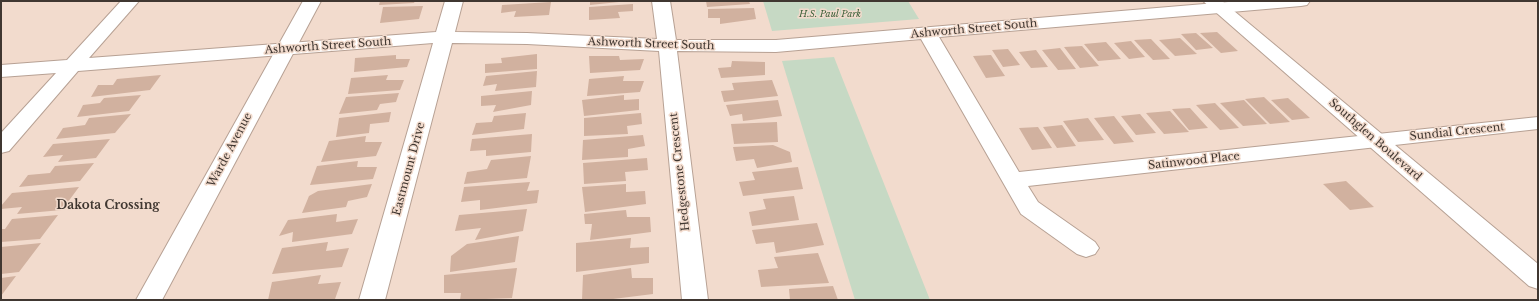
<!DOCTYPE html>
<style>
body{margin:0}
#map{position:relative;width:1539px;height:301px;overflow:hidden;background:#f2dbcd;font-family:"Libre Baskerville",serif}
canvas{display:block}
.frame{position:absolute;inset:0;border:2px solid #403731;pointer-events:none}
</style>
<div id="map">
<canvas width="1539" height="301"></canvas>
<div class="frame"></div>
</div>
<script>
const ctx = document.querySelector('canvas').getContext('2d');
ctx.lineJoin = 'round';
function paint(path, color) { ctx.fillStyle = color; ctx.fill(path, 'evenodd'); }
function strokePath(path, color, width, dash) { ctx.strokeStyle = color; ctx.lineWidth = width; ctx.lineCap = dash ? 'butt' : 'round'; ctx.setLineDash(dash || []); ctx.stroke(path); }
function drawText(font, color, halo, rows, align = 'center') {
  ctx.font = font + ' "Libre Baskerville",serif'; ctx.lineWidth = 3; ctx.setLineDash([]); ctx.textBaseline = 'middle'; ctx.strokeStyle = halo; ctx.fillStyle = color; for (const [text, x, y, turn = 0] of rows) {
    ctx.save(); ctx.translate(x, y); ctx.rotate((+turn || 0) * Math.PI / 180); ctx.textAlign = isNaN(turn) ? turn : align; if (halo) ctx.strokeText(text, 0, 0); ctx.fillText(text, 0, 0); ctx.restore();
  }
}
const green = new Path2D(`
 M763,1H908L919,19L772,31Z
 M834,57L843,80L930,300H855L782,61Z`);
const building = new Path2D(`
 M380,1H415L414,3L379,5Z
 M590,1H619V2L590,5Z
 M706,1H749L750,4L707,7Z
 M551,2L549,15L514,17L516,11L501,13L502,5Z
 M633,4V11L618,12L620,18L589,20V7Z
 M423,6L419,19L380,23L383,7Z
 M754,8L756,19L720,24V18H708V9Z
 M1217,32L1238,51L1221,53L1200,33Z
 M1196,33L1213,48L1196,50L1181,34Z
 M1180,38L1197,54L1175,56L1159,40Z
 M1151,39L1170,59L1153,60L1134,40Z
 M1131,41L1145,57L1129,59L1114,43Z
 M1106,42L1121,59L1098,61L1084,44Z
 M1082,46L1099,66L1080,68L1064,47Z
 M1060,48L1076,69L1058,70L1042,50Z
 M1008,49L1020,65L1003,67L992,50Z
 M1036,50L1048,67L1031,68L1019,52Z
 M537,54V69L485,73V64L502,63L501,58Z
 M396,55V59H410L407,67L354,72L355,58Z
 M991,55L1005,76L986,78L973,56Z
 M589,56H619L620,60L644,59L640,70L590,73Z
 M732,61L765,62V75L721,78L718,68L731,67Z
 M537,71L536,87L495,91L497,84L483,86L486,76Z
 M161,75L150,90L91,97L98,85H113L117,79Z
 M388,75L386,80H404L400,90L348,94L351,78Z
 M624,76L623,81H644L640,92L587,96L589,79Z
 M772,80L778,96L724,102L721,91L734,90L732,83Z
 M532,91L531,105L493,112L496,105L481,106V96Z
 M399,93L396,102L380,104L377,110L339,114L346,97Z
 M141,95L129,111L77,117L83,105L100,103L104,98Z
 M624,95V100L639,99V110L584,116L582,100Z
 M1264,97L1290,122L1270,124L1245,99Z
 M1288,98L1310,118L1292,120L1271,100Z
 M778,100L782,116L743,121L742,114L730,116L726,105Z
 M1244,100L1267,124L1243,126L1220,103Z
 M1215,103L1239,128L1220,130L1196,105Z
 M1190,108L1208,128L1189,130L1172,109Z
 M1170,111L1189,132L1164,134L1146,113Z
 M391,112L389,122L370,124L369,133L336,137L339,118Z
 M526,113L524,129L472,135L476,123L492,122L494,116Z
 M641,113L642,124L627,126L628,134L584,136V118Z
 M131,114L115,133L56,139L63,128L85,125L89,118Z
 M1140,114L1156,133L1136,135L1121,116Z
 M1114,116L1134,142L1114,144L1094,118Z
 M1088,118L1104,140L1078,142L1063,121Z
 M777,122L778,142L734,144L731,124Z
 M1062,125L1076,146L1057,148L1043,127Z
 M1038,127L1052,148L1032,150L1019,128Z
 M532,134L531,152L486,156V150L470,151L472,139Z
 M643,135L645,146L628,149V157L582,160L583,140Z
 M366,136L365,142H382L376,156L321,162L329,141Z
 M110,139L96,158L58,162L63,155L43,157L53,144Z
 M773,145L790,152L792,162L757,168L754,159L736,161L733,147Z
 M531,156L527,178L464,184L467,172L487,169L491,160Z
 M647,158L648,170L625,172L626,181L584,184L583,163Z
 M358,161L357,167H377L373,179L310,185L317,166Z
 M94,163L80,181L19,187L28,175L50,173L55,166Z
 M798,167L803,189L743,196L739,182L755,180L752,172Z
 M1346,181L1374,207L1350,210L1323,184Z
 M530,182L527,191L539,190L537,203L480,210V200L461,202L464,187Z
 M372,184L367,197L348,201L346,207L302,213L309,196L318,191Z
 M626,184V192L645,191L646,204L585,212L582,187Z
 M79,187L62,210L17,214L22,207L1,209V206L12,193Z
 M794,196L799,220L752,226L749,212L766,209L763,199Z
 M527,209L523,231L475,240L481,228L455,231L459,215Z
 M626,210L627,217H650L651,232L590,240L592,224H585L584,214Z
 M337,214L336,222L358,219L352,234L292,242L293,232L279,236L288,220Z
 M58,215L40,239L1,242V229H5L12,219Z
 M817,223L824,245L776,253L774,242L756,244L752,230Z
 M519,236L515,262L450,272L451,256L467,244Z
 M631,238L630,248L649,247V263L576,272V243Z
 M328,242L326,251L349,248L342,267L272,274L282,248Z
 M41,243L19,272L1,274V247Z
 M818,253L829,283L761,287L758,270L778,268L774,257Z
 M517,268L512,298L460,300L461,293H444V275Z
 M631,268L632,278H653V294L605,300H582L583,275Z
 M321,275L318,284L341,282L335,299L268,300L272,282Z
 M16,276L1,296V278Z
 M833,286L838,300H790L789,289Z`);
const street = new Path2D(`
 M121,1H139L89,58L436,32L445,1H463L455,32L527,33L657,39L652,1H670L676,40H776L1240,1H1310L1307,5L1301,6L939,37L1019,172L1538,117V129L1028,186L1038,202L1095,242L1099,248L1095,254L1086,257L1077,254L1021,214L921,39L776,52L677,51L708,300H682L659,51L527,44L452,43L385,300H359L433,43L78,71L9,151L1,153V133L56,73L1,77V65L67,60Z`);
const secondary = new Path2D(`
 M303,1H321L162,300H136Z
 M1203,1H1222L1538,264V289L1529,286Z`);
const farParknames = [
 ["H.S. Paul Park",830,14]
];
const streetNames = [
 ["Ashworth Street South",974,29,-5],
 ["Ashworth Street South",651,44,2],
 ["Ashworth Street South",328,46,-4],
 ["Sundial Crescent",1457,132,-6],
 ["Southglen Boulevard",1375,140,41],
 ["Warde Avenue",230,150,-62],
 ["Satinwood Place",1194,161,-6],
 ["Eastmount Drive",409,169,-75],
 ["Hedgestone Crescent",680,172,-96]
];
const neighbourhoodNames = [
 ["Dakota Crossing",108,206]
];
paint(green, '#c6d9c4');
paint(building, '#d1b19f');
strokePath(street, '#b7a194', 2);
strokePath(secondary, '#b7a194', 2);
paint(street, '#fff');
paint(secondary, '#fff');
drawText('italic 9px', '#3d623b', '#f2dbcd', farParknames);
drawText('11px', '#403731', '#f2dbcd', streetNames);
drawText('bold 12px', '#403731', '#f2dbcd', neighbourhoodNames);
</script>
